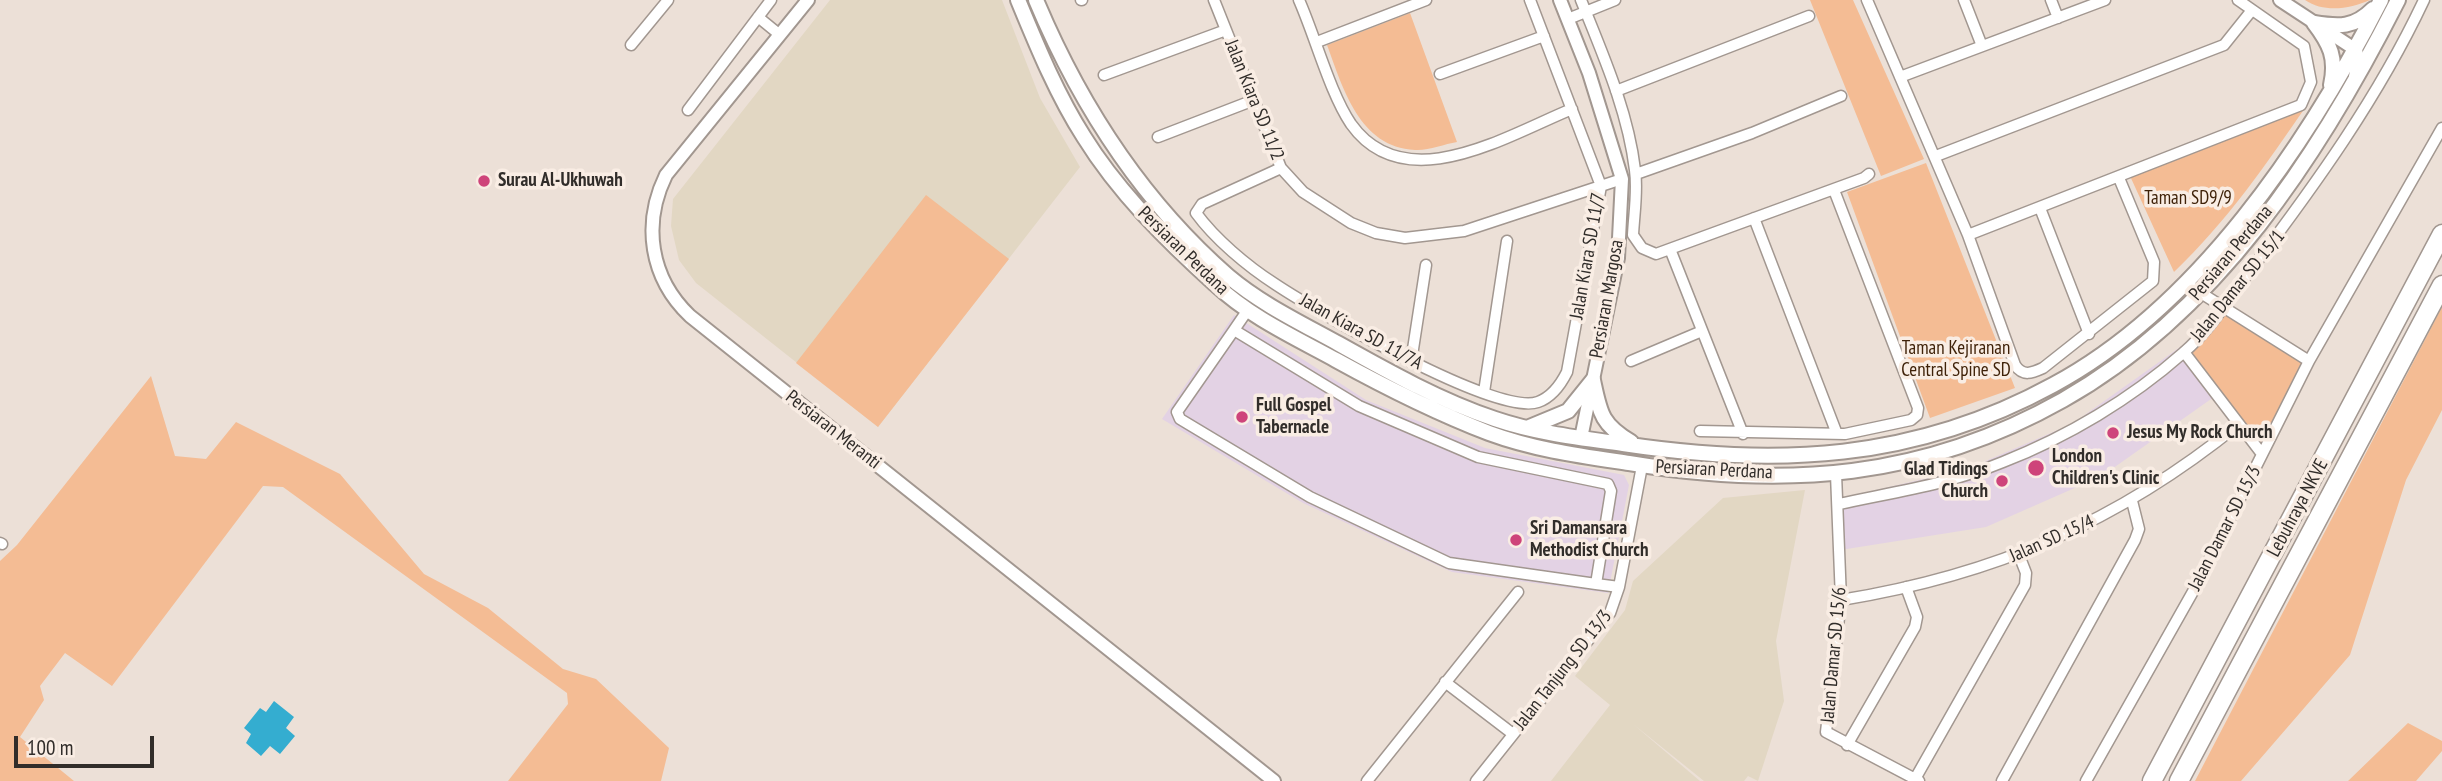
<!DOCTYPE html>
<style>
body{margin:0}
#map{position:relative;width:2442px;height:781px;overflow:hidden;background:#ece0d7;font-family:"PT Sans Narrow",sans-serif}
canvas{display:block}
.scale{position:absolute;left:14px;top:736px;width:140px;height:32px;box-sizing:border-box;border:4px solid #312d2a;border-top:0;padding-left:9px;font-size:21px;line-height:24px;white-space:nowrap;color:#312d2a;-webkit-text-stroke:5px #f9ede4;paint-order:stroke}
</style>
<div id="map">
<canvas width="2442" height="781"></canvas>
<div class="scale">100 m</div>
</div>
<script>
const ctx = document.querySelector('canvas').getContext('2d');
ctx.lineJoin = 'round';
function paint(path, color) { ctx.fillStyle = color; ctx.fill(path, 'evenodd'); }
function strokePath(path, color, width, dash) { ctx.strokeStyle = color; ctx.lineWidth = width; ctx.lineCap = dash ? 'butt' : 'round'; ctx.setLineDash(dash || []); ctx.stroke(path); }
function drawText(font, color, halo, rows, align = 'center') {
  ctx.font = font + ' "PT Sans Narrow",sans-serif'; ctx.lineWidth = 7; ctx.setLineDash([]); ctx.textBaseline = 'middle'; ctx.strokeStyle = halo; ctx.fillStyle = color; for (const [text, x, y, turn = 0] of rows) {
    ctx.save(); ctx.translate(x, y); ctx.rotate((+turn || 0) * Math.PI / 180); ctx.textAlign = isNaN(turn) ? turn : align; if (halo) ctx.strokeText(text, 0, 0); ctx.fillText(text, 0, 0); ctx.restore();
  }
}
const commercial = new Path2D(`
 M1234,315L1366,400L1485,448L1624,475L1629,485L1608,593L1452,572L1303,503L1162,419Z
 M2183,345L2221,392L2102,476L1986,527L1834,551L1833,500L1967,469L2072,424Z`);
const education = new Path2D(`
 M830,0H1002L1040,98L1080,167L878,427L696,283L679,260L671,226L673,199Z
 M1805,490L1776,641L1784,701L1758,781L1748,776L1744,781H1704L1633,724L1700,781H1551L1610,705L1575,676L1625,610L1633,581L1723,498Z`);
const green = new Path2D(`
 M1810,0H1853L1924,159L1881,176Z
 M2305,0H2370C2350,9 2324,13 2305,0Z
 M1410,13L1457,142C1444,144 1428,151 1415,150C1359,147 1343,88 1327,45Z
 M2307,105C2265,166 2228,220 2174,272L2130,176Z
 M1926,163L2015,388L1930,418L1847,192Z
 M926,195L1009,259L878,427L796,363Z
 M2442,307V410L2406,480L2350,655L2241,781H2195Z
 M2225,311L2305,360L2262,448L2189,353Z
 M151,376L175,456L206,459L236,422L340,474L424,574L488,608L563,669L596,679L669,748L661,781H508L568,704L567,693L283,487L263,486L112,686L65,653L40,686L44,700L20,737L74,781H0V561L17,545Z
 M2408,723L2442,741V751L2416,781H2348Z`);
const water = new Path2D(`
 M274,701L294,717L286,728L295,736L280,754L270,746L261,756L246,743L251,734L244,728L260,708L266,712Z`);
const minor = new Path2D(`
 M1081,0H1082
 M1214,0L1281,168L1303,192L1351,223L1376,233L1405,238L1464,231L1622,179
 M1299,0C1315,36 1330,93 1351,124C1405,200 1508,135 1572,109
 M1581,0C1603,55 1628,111 1635,170C1638,191 1634,214 1633,235L1642,248L1656,254L1864,178L1869,174
 M1867,0L1968,235L2015,365C2023,377 2032,373 2043,368L2153,281L2154,262L2119,178
 M1964,0L1982,46
 M2051,0L2058,18
 M758,17L780,35
 M1568,19L1615,0
 M1317,42L1426,0
 M631,45L668,0
 M1440,74L1544,36
 M1104,75L1226,30
 M1900,77L2105,0
 M1616,91L1809,16
 M688,110L771,0
 M1158,137L1254,100
 M1936,156L2224,45L2252,10
 M1281,168L1202,204L1196,213C1215,239 1247,266 1275,284C1314,310 1497,417 1538,402C1552,397 1561,384 1567,372L1601,186L1530,0
 M1636,174L1752,133L1841,96
 M2040,208L2089,334
 M1754,218L1837,434
 M1968,235L2301,105L2311,82L2304,46L2238,0
 M1670,249L1743,434
 M2185,283L2309,361
 M1234,330L1247,311
 M2184,352L2262,454
 M1631,361L1702,331
 M1411,362L1426,265
 M1484,392L1507,241
 M1700,431L1845,434L1911,420L1917,415L1918,408L1834,190
 M1836,474L1841,600L1826,732L1919,781
 M1839,504C1894,492 1950,484 2003,462C2067,437 2131,399 2183,353C2210,330 2229,299 2250,271C2315,185 2378,98 2424,0
 M0,543L2,544
 M1596,584L1611,491L1608,484L1478,457L1359,406L1234,330L1177,412L1180,419L1310,497L1449,563L1596,584L1619,587
 M1841,600C1995,575 2118,522 2239,424
 M1445,682L1513,734
 M1847,745L1915,627L1917,617L1906,587
 M1915,779L2025,585L2026,573L2019,555
 M1367,781L1518,592
 M1476,781L1610,613L1619,587L1642,466
 M2002,781L2135,540L2139,529L2132,501
 M2086,781L2195,588L2309,361L2442,128`);
const tertiary = new Path2D(`
 M808,0L666,175C642,224 650,278 690,316L1274,781
 M1560,0L1589,73L1622,179L1618,258L1581,438
 M2280,0L2356,50L2358,59L2355,77`);
const secondary = new Path2D(`
 M1018,0C1037,46 1057,95 1084,137C1118,192 1167,241 1215,284C1250,317 1294,337 1336,360C1385,387 1437,413 1489,433C1535,450 1582,456 1629,463C1786,489 1923,479 2063,400C2217,313 2320,154 2398,0
 M1036,0C1080,105 1141,200 1228,276C1261,304 1301,323 1339,344C1389,372 1441,401 1495,419C1536,433 1580,438 1623,444C1776,467 1914,461 2053,385C2198,307 2308,143 2381,0
 M2314,23C2339,27 2354,28 2373,9
 M2314,23C2330,44 2337,58 2331,85
 M1593,380C1600,413 1601,424 1631,442
 M1527,428L1568,411L1593,380`);
const motorway = new Path2D(`
 M2152,781L2442,234
 M2179,781L2442,285`);
const markers = [
 [484,181,7,"#ce447a"],
 [1242,417,7,"#ce447a"],
 [2113,433,7,"#ce447a"],
 [2036,468,9,"#ce447a"],
 [2002,481,7,"#ce447a"],
 [1516,540,7,"#ce447a"]
];
const streetNames = [
 ["Jalan Kiara SD 11/2",1254,100,68],
 ["Persiaran Perdana",1183,251,44],
 ["Persiaran Perdana",2231,253,-50],
 ["Jalan Kiara SD 11/7",1588,256,-80],
 ["Jalan Damar SD 15/1",2238,286,-51],
 ["Persiaran Margosa",1607,299,-80],
 ["Jalan Kiara SD 11/7A",1361,332,29],
 ["Persiaran Meranti",833,430,38],
 ["Persiaran Perdana",1714,470,3],
 ["Lebuhraya NKVE",2298,508,-62],
 ["Jalan Damar SD 15/3",2225,528,-63],
 ["Jalan SD 15/4",2052,539,-24],
 ["Jalan Damar SD 15/6",1834,655,-85],
 ["Jalan Tanjung SD 13/3",1563,670,-52]
];
const poiNames = [
 ["Surau Al-Ukhuwah",498,181],
 ["Full Gospel",1256,406],
 ["Tabernacle",1256,428],
 ["Jesus My Rock Church",2127,433],
 ["London",2052,457],
 ["Children's Clinic",2052,479],
 ["Glad Tidings",1988,470,"right"],
 ["Church",1988,492,"right"],
 ["Sri Damansara",1530,529],
 ["Methodist Church",1530,551]
];
const parkNames = [
 ["Taman SD9/9",2188,199],
 ["Taman Kejiranan",1956,349],
 ["Central Spine SD",1956,371]
];
paint(commercial, '#e3d2e4');
paint(education, '#e2d7c3');
paint(green, '#f4bc94');
paint(water, '#34add0');
strokePath(minor, '#a29790', 13);
strokePath(tertiary, '#a29790', 16);
strokePath(secondary, '#a29790', 18);
strokePath(motorway, '#a29790', 21);
strokePath(minor, '#fff', 10);
strokePath(tertiary, '#fff', 12);
strokePath(secondary, '#fff', 14);
strokePath(motorway, '#fff', 18);
for (const [x, y, r, color] of markers) { const dot = new Path2D(); dot.arc(x, y, r, 0, 2 * Math.PI); ctx.fillStyle = color; ctx.fill(dot); strokePath(dot, '#f9ede4', 2.5); }
drawText('19px', '#312d2a', '#f9ede4', streetNames);
drawText('bold 19px', '#312d2a', '#f9ede4', poiNames, 'left');
drawText('19px', '#3f2209', '#f9ede4', parkNames);
</script>
